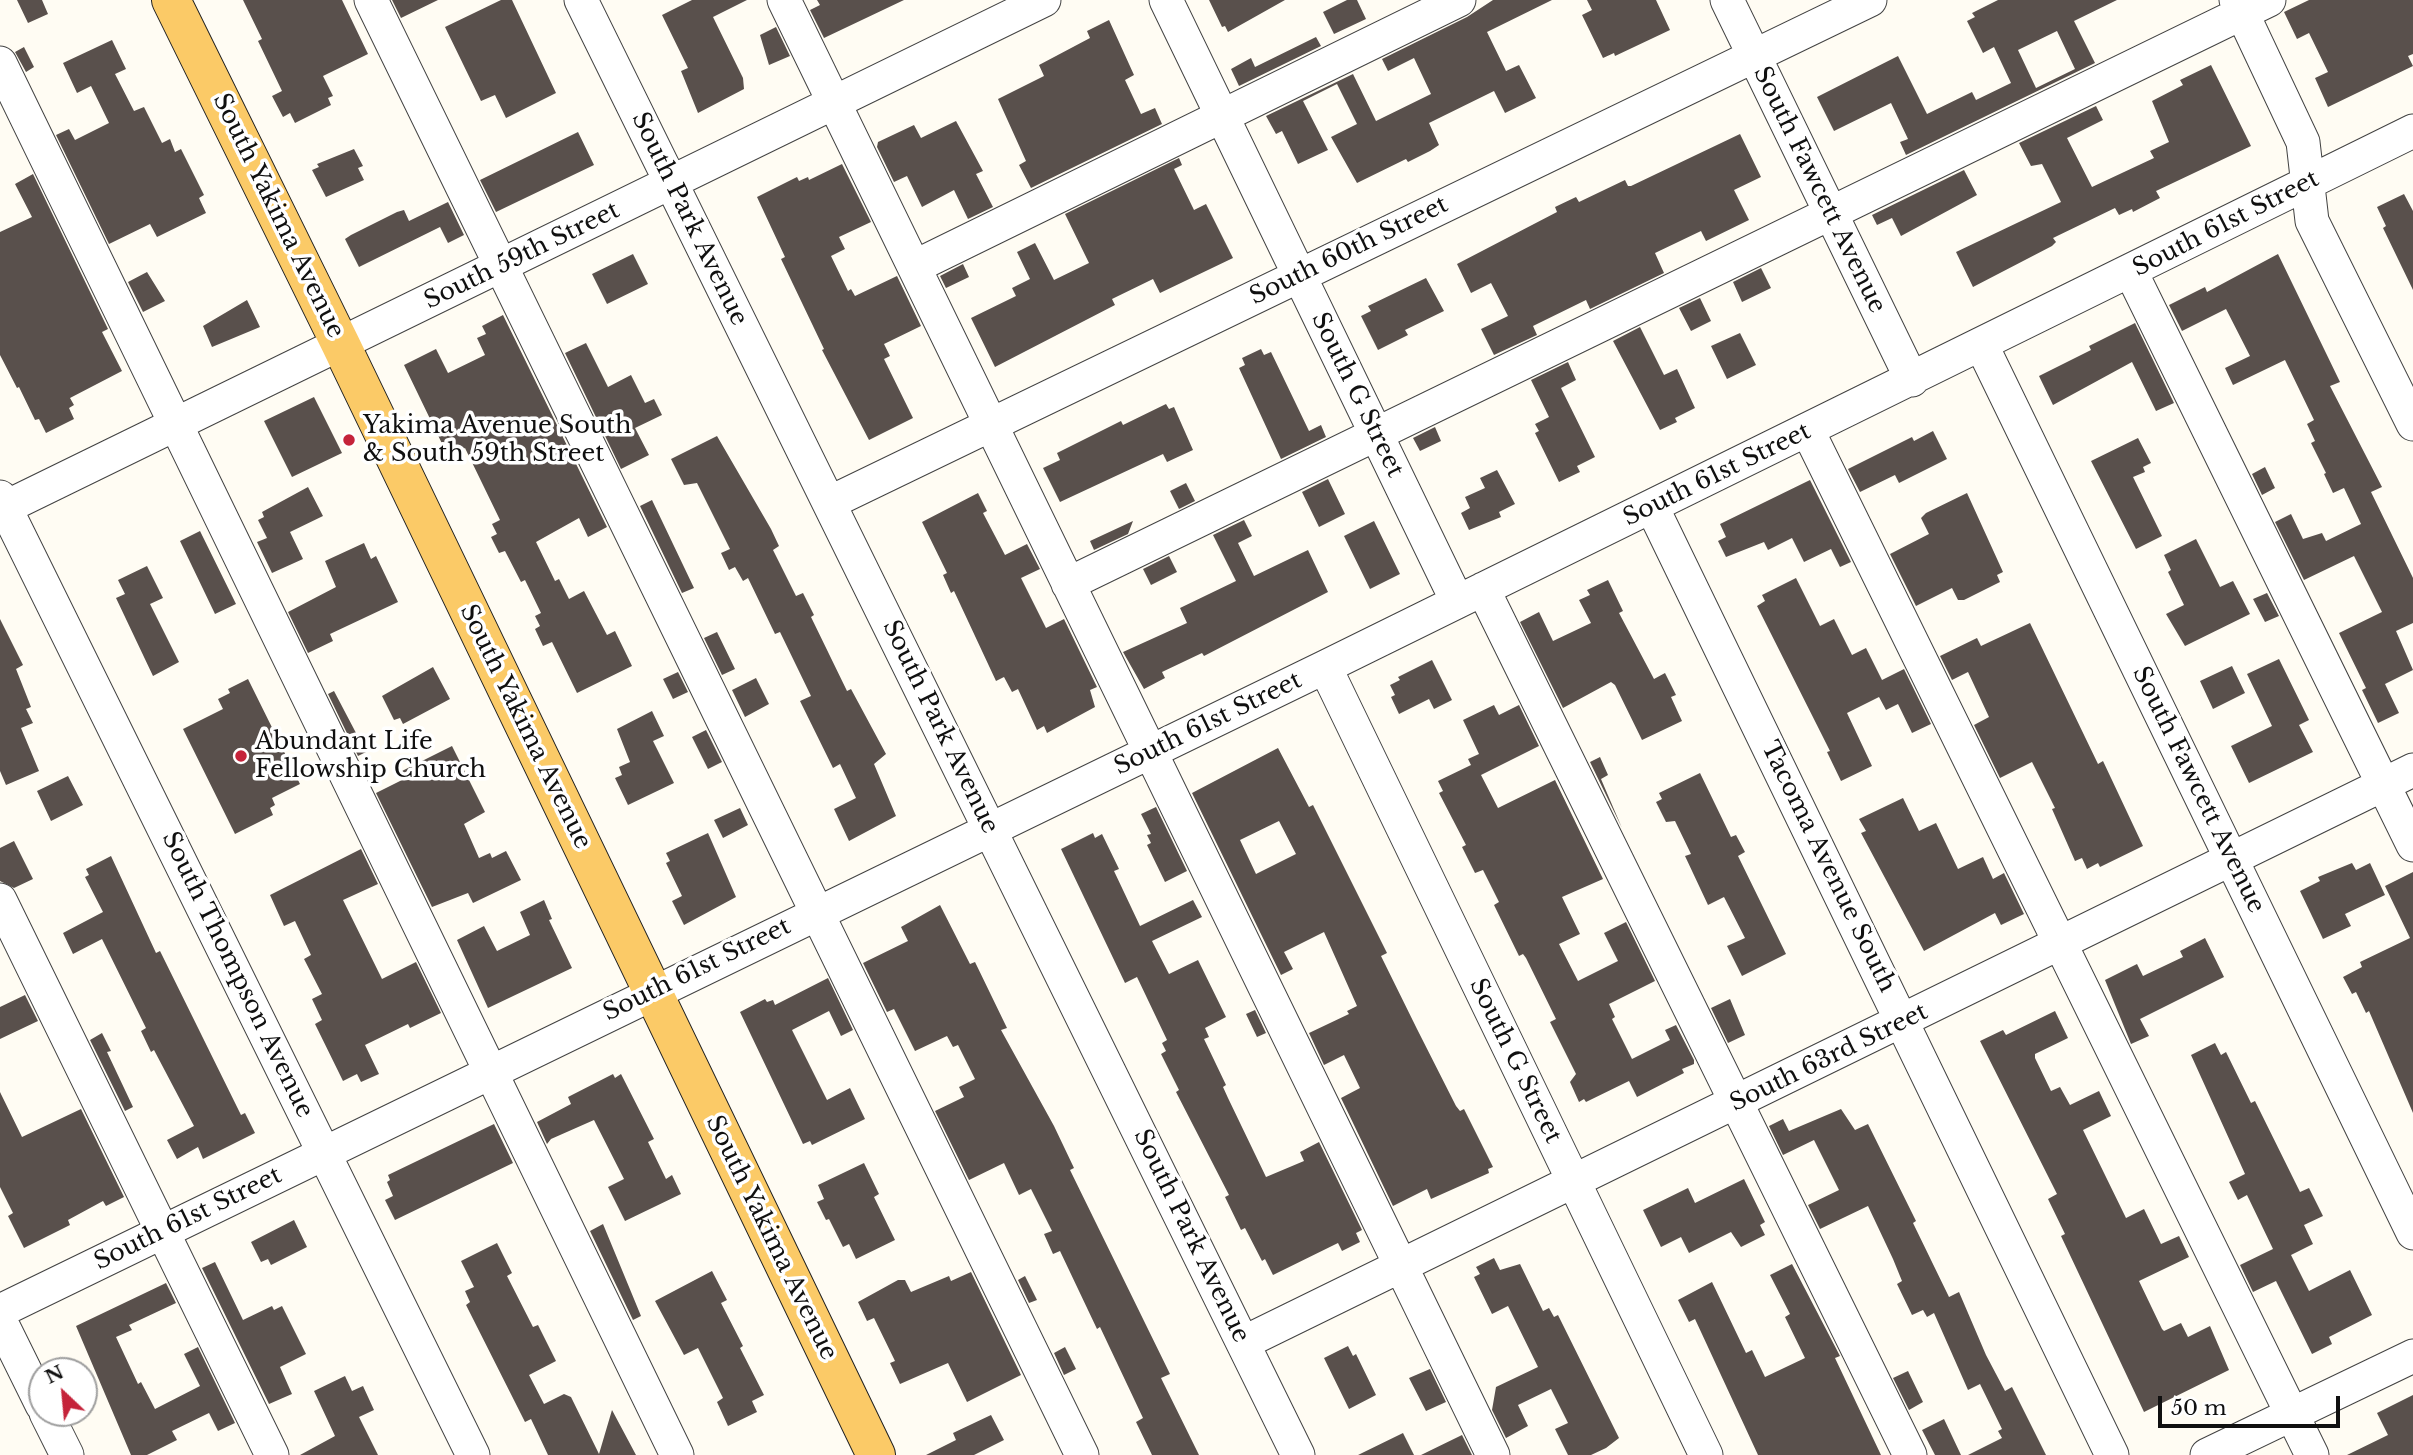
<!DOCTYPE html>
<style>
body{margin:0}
#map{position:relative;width:2413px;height:1455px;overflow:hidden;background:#fffcf3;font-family:"Libre Baskerville",serif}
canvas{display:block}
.north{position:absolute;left:28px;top:1357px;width:70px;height:70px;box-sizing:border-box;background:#fff;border:2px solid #9f9f9f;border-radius:50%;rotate:334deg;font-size:19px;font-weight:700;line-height:28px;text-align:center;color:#101010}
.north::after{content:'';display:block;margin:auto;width:24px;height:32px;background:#c5233a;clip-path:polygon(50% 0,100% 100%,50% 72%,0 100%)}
.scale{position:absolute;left:2158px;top:1396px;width:182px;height:32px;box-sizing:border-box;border:4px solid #101010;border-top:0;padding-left:9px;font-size:21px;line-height:24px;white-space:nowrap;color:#101010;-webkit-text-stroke:5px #fff;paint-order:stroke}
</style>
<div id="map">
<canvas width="2413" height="1455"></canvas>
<div class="north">N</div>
<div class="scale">50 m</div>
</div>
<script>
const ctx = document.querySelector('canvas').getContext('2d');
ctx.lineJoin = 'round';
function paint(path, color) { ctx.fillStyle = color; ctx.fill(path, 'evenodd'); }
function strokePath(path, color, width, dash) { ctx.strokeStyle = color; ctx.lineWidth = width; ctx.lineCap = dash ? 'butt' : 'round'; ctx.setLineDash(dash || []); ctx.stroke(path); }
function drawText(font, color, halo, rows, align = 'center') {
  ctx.font = font + ' "Libre Baskerville",serif'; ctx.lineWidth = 7; ctx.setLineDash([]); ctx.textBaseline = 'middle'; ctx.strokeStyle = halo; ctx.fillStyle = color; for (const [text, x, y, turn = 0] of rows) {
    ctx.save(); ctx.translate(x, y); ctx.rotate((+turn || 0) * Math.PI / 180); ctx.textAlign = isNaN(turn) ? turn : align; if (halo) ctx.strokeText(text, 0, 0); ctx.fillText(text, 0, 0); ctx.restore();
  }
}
const building = new Path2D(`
 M17,0H42L48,14L28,23Z
 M243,0H342L368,54L323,76L333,96L328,98L331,105L295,123L290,113L283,117L272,96L282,91L258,41L262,39Z
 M392,0H438L401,18Z
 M501,0H512L556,93L506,118L495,95L481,101L445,27Z
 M692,0H747L713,17L743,78L744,89L698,113L681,71L688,68L662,15Z
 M817,0H904L824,38L810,10L820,5Z
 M1209,0H1285L1228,32L1225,26L1222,27Z
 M1347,0H1357L1366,19L1334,34L1323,12Z
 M1493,0H1552L1487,32L1506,71L1519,65L1536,98L1505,113L1494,91L1429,123L1439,145L1430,151L1408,162L1406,159L1357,183L1331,137L1357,124L1337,84L1303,101L1328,150L1298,164L1282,131L1276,134L1266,116L1353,74L1376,121L1431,94L1414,58L1388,71L1382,59L1467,17Z
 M1587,0H1656L1670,30L1615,56L1614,53L1603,58L1582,15L1592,10Z
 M1998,0H2117L2074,21L2095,63L1906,155L1900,142L1908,139L1891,103L1834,131L1817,97L1898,56L1927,114L1972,92L1976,100L2011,83L1994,47L1983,53L1967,21L1975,17L1972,13ZM2057,31L2075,69L2036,88L2018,50Z
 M2309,0H2413V54L2408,56L2413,66L2328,107L2315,78L2328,72L2309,33L2297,39L2284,12Z
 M1109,20L1134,75L1125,80L1141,114L1155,108L1162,124L1031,188L1019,165L1026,161L998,99L1044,76L1039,65L1090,38L1087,31Z
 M776,27L790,56L769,65L760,35Z
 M1316,37L1321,46L1239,86L1231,69L1251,58L1255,67Z
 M112,40L126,69L115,74L134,111L144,107L162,143L170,139L175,152L181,149L204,195L199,198L206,213L157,237L150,224L109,244L56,135L69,129L75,140L109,123L91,86L77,93L63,63Z
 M24,47L34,67L26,72L15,52Z
 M2211,65L2251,146L2156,191L2160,198L2133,212L2132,209L2119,215L2115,208L2053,238L2056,242L2052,246L1973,287L1956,252L2061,202L2042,164L2031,166L2019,143L2096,106L2103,120L2067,138L2092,187L2154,158L2150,151L2169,142L2152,101L2183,85L2180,80Z
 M956,121L983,171L976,174L993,207L968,219L954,190L922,207L907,176L894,182L877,147L878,142L914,125L921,138Z
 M578,132L594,165L496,212L480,180Z
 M1740,134L1761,177L1734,190L1749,220L1706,241L1701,231L1655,253L1664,273L1590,309L1586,300L1533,326L1537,335L1494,355L1481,329L1508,316L1491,283L1471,293L1457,264L1557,212L1555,207L1576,197L1579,202L1625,180L1628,186H1631Z
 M354,149L363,166L358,168L364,180L326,197L312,170L319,167L317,164Z
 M1179,158L1182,165L1174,169L1194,210L1206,204L1233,258L1160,293L1153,279L1112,299L1115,305L995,367L971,318L1016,296L1012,288L1030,279L1017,252L1035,243L1054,280L1089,263L1065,214Z
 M842,164L871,222L839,237L845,249L831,256L848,291L851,289L855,296L897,276L921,326L884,344L890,356L884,359L913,418L869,440L822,350L824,349L781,259L785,257L757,197L797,177L799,181L808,177L809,180Z
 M1964,170L1977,195L1901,236L1892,218L1877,225L1872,215Z
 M33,174L108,329L102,332L122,371L70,398L74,405L69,408L74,419L46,433L39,419L35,420L19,387L17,388L0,355V232L32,217L15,184Z
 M2404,194L2413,211V290L2383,228L2386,226L2377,207Z
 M448,202L464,235L448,243L440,227L359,267L345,239L351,235L397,212L404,210L409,221Z
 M633,254L648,284L607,304L592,274Z
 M2278,254L2340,382L2330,386L2382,487L2371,492L2413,578V623L2396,631L2413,670L2385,684L2399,713L2378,723L2362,690L2366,688L2339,633L2382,612L2354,556L2304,580L2275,522L2291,514L2303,539L2322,533L2326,541L2361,524L2344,488L2333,493L2324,474L2326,473L2311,443L2315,441L2307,424L2314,420L2285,360L2233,385L2225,368L2250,356L2226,309L2182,331L2169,305L2205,287L2207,292Z
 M963,264L969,277L946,288L940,276Z
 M1761,268L1771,288L1742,302L1733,282Z
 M147,272L165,301L143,312L128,282Z
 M1426,278L1444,311L1405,330L1408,335L1378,350L1361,316L1371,311L1368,306Z
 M1700,298L1711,321L1691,331L1679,308Z
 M247,300L260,327L212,347L203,326Z
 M503,315L607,527L588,537L579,518L536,542L555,581L559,579L569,599L584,591L607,635L615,631L632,666L577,693L552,642L543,646L535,629L540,626L535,616L541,613L525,580L521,582L505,551L499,553L491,537L497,534L492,524L500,520L465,448L448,456L404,365L436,349L448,373L485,355L477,338L486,334L482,326Z
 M2135,323L2174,403L2156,411L2132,362L2053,405L2039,376L2091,350L2089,346Z
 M1640,327L1664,375L1677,369L1695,408L1675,418L1677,422L1660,430L1613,341Z
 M1740,333L1756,365L1727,379L1711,346Z
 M586,343L608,387L631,375L645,403L654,399L662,415L635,428L649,455L621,469L565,353Z
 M1261,349L1264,355L1271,352L1309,431L1321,425L1326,437L1281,459L1239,368L1245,365L1242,358Z
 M1568,362L1576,380L1561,388L1595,457L1577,466L1580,472L1559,482L1535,433L1539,431L1535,424L1549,417L1531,380Z
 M314,397L342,453L292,477L264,421Z
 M1166,404L1169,409L1174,407L1193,450L1167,462L1163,454L1060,502L1043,468L1060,460L1057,453L1121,421L1123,425Z
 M1435,427L1441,441L1420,451L1413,438Z
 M1933,431L1947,459L1899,483L1895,475L1860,492L1848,469L1912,437L1914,441Z
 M717,436L771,529L779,546L773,550L796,596L803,593L814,615L811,617L847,691L851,689L886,754L874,764L896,816L849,841L834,809L856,798L840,764L833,768L800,701L811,696L780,632L775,634L748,578L743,581L735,567L729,570L721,553L730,549L697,483L684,485L671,459Z
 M2138,438L2151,463L2143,467L2145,472L2133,477L2162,536L2136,549L2091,461Z
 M2265,467L2275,488L2262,495L2252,474Z
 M1497,470L1515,504L1499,512L1501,517L1469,530L1461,513L1470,508L1465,497L1485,488L1480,478Z
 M1328,479L1345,514L1319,527L1302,492Z
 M1810,480L1851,562L1840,567L1831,549L1804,562L1792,538L1768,550L1764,542L1726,557L1718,541L1726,537L1720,524Z
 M1186,483L1195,501L1179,509L1170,491Z
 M308,487L323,516L290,532L303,559L272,573L257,542L267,538L258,520L264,517L262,512Z
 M978,493L987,511L983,513L1005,555L1027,544L1040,569L1021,578L1046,628L1064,619L1097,687L1090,690L1095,707L1047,733L1044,726L1037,730L1018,689L1012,692L1004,677L996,681L954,591L951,593L943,575L947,573L922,522Z
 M1967,493L2003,572L1997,575L2000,582L1964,600H1958L1952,588L1916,606L1890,554L1929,534L1921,518L1926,513Z
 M652,500L694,588L682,593L640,506Z
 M1244,520L1252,536L1238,543L1254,576L1308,550L1328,592L1204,656L1202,653L1162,672L1165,678L1144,689L1123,652L1187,623L1180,608L1236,581L1213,535Z
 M1133,521L1128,534L1094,550L1090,541Z
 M1374,521L1400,574L1370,589L1344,536Z
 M200,531L236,604L215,614L180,541Z
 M2196,539L2220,587L2233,581L2250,614L2185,646L2166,614L2184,605L2168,572L2171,570L2164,555Z
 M364,543L371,559L376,556L398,602L330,634L333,641L308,653L288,612L336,587L325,561Z
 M1169,556L1177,572L1151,585L1143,569Z
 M147,566L163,598L150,604L179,662L153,676L116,598L125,594L118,580Z
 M1796,578L1820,626L1834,619L1852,655L1866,648L1882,680L1904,669L1931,724L1912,733L1898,704L1886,710L1879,697L1847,713L1872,766L1841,781L1827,752L1830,751L1757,606L1765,601L1762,595Z
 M1608,580L1623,611L1619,613L1654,679L1665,673L1676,695L1671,697L1682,721L1642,740L1615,685L1611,682L1563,708L1520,622L1539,612L1553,641L1591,623L1579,600L1590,595L1587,590Z
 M2267,593L2279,616L2265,622L2253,599Z
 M0,619L23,665L16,669L31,707L26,709L33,723L21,728L39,771L6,785L0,771Z
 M2030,623L2098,764L2103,761L2143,846L2100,867L2098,863L2087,869L2082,858L2075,861L2052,809L2055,808L2032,762L2000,778L1974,725L1989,717L1968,672L1952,680L1940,656L1977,638L1981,646Z
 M717,632L735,669L722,675L704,638Z
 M2279,659L2309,720L2299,725L2313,752L2249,783L2231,746L2272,726L2247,674Z
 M1432,660L1452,700L1434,709L1429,699L1399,714L1391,697L1395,695L1390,685L1400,680L1398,677Z
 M2232,666L2245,693L2213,709L2200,681Z
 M433,667L450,699L403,724L400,718L394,720L382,696Z
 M678,672L688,692L673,699L663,679Z
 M756,678L769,704L745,717L732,690Z
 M248,679L300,784L272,798L275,805L270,808L273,815L235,834L183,729L223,709L218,699L230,693L228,689Z
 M334,691L366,752L358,756L328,694Z
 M1494,705L1499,715L1519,705L1539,746L1481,775L1498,808L1555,780L1603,879L1562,897L1580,934L1559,944L1578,981L1618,961L1604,933L1626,922L1655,981L1609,1004L1615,1017L1612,1019L1632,1059L1670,1040L1665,1030L1676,1025L1694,1060V1064L1682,1069L1684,1073L1637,1097L1629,1081L1586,1102L1584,1099L1579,1102L1570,1082L1576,1074L1550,1022L1556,1019L1526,958L1523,954L1519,956L1494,905L1499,902L1483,870L1475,873L1462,847L1466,845L1439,793L1443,791L1438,781L1471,765L1468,759L1479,754L1463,720Z
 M652,711L664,736L653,741L674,783L628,805L615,778L622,775L619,767L630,762L617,729Z
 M706,730L722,762L708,769L692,737Z
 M452,746L485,812L464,824L479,858L490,853L492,858L506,851L521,880L473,903L468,893L432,907L376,793L406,778L402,771Z
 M1278,748L1309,807L1313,805L1387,953L1381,956L1417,1029L1456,1106L1460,1111L1464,1109L1493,1167L1488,1169L1489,1173L1431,1199L1427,1189L1393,1206L1341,1098L1360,1088L1344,1055L1324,1065L1309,1033L1349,1014L1347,1011L1357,1006L1324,932L1284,952L1293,969L1281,975L1192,793ZM1279,821L1296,854L1256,874L1240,840Z
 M1600,757L1608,775L1601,779L1622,828L1590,762Z
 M1700,773L1731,837L1736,835L1745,852L1738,856L1786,954L1742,976L1727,946L1745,938L1724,897L1708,905L1685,856L1691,854L1675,821L1666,822L1656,802L1662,799L1659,793Z
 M68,776L83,805L51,821L37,791Z
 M1903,798L1919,831L1936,823L1958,869L1983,857L1993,879L2004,873L2024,914L2001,925L1995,913L1924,951L1861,833L1866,831L1859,819Z
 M1156,807L1187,871L1165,882L1147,845L1151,843L1147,835L1151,834L1141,814Z
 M740,808L748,825L723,838L714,820Z
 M708,833L736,897L684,925L672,901L682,896L666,863L670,861L666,853Z
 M1093,833L1095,838L1102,834L1119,869L1114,871L1140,926L1193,900L1202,917L1152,941L1169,974L1198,960L1226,1017L1205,1028L1209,1037L1204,1039L1226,1085L1223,1087L1228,1098L1266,1177L1304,1161L1300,1152L1319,1142L1362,1230L1356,1233L1360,1242L1342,1251L1338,1243L1273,1275L1265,1259L1262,1261L1245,1228L1241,1230L1225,1197L1229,1195L1176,1092L1179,1090L1161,1054L1166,1051L1162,1043L1167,1040L1137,977L1125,983L1061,849Z
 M14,841L33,879L14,888L0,881V848Z
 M361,849L378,884L343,900L382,979L416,962L441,1013L410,1028L408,1024L365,1045L379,1074L361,1082L357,1074L343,1081L315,1024L322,1020L312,999L322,994L304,959L311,955L295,921L284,926L270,895Z
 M111,856L156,953L160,951L162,955L241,1115L245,1113L255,1133L203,1159L198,1147L177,1159L167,1140L194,1126L154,1050L151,1052L141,1031L146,1028L102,939L73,954L63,933L103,912L85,877L89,875L86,869Z
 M2352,863L2356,870L2370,863L2385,895L2345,914L2351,926L2323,939L2300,891L2320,881L2318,877Z
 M2413,872V1113L2369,1011L2366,1013L2356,992L2352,994L2343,977L2362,967L2360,962L2410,938L2385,886Z
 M544,900L552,919L549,920L572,968L488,1008L457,940L484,926L497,951L530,935L520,912Z
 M940,905L970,964L975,962L1007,1028L1001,1030L1054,1126L1074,1168L1070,1170L1170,1374L1161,1378L1199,1455H1152L1136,1422L1143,1418L1100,1327L1097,1329L1060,1251L1053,1254L1044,1234L1052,1231L1031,1189L1019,1195L1004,1163L969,1180L935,1111L964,1097L959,1087L975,1079L958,1045L953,1047L947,1036L915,1051L894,1009L887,1012L863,963L908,941L901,927Z
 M2205,938L2224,977L2140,1019L2149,1036L2131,1044L2105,980L2137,964L2143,976L2183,957L2180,951Z
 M828,978L853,1030L841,1036L829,1011L792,1030L827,1100L850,1088L865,1119L812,1145L810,1141L803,1144L740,1012L765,999L767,1002L773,1000L775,1005Z
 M25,995L38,1021L0,1039V1007Z
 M1730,999L1745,1035L1728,1043L1711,1008Z
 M1255,1010L1266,1033L1257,1037L1246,1014Z
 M2055,1011L2068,1038L2035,1054V1058L2051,1091L2060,1087L2070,1105L2099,1091L2111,1116L2083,1130L2126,1218L2144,1209L2161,1244L2179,1236L2189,1257L2139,1281L2162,1329L2164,1331L2181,1323L2188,1337L2210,1326L2229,1370L2144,1412L2061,1236L2065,1234L2048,1199L2057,1194L1980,1041L2003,1030L2006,1035Z
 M102,1033L111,1051L107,1052L133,1107L125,1111L90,1040Z
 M2215,1043L2221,1055L2226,1052L2251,1103L2255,1101L2300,1192L2309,1188L2323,1216L2304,1225L2313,1244L2291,1255L2309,1291L2350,1270L2372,1315L2329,1337L2332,1344L2312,1354L2276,1281L2253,1292L2240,1265L2273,1249L2247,1195L2238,1200L2229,1182L2245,1174L2191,1055Z
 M613,1074L615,1078L621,1074L654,1139L648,1142L666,1179L672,1175L681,1194L625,1221L608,1187L624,1179L594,1120L551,1139L547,1144L537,1122L571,1104L568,1097Z
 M0,1092L22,1137L81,1109L124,1197L106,1206L103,1201L68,1220L70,1225L24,1248L8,1216L13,1213L0,1187Z
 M1841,1109L1855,1130L1868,1124L1916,1221L1913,1223L1949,1297L1959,1292L1986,1355L2005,1391L2012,1387L2046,1455H1968L2002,1438L1998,1431L2002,1429L1980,1384L1968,1390L1934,1313L1927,1317L1923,1310L1912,1315L1897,1284L1902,1281L1893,1259L1868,1206L1820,1229L1808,1205L1839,1190L1814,1140L1783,1155L1769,1126L1783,1119L1789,1131Z
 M494,1124L513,1163L395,1220L385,1200L393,1196L387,1182L390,1180L388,1175Z
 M864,1163L879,1194L874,1197L895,1240L856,1259L849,1244L843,1247L829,1219L826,1220L817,1202L824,1199L818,1185Z
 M1744,1179L1765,1222L1760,1225L1765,1235L1741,1247L1731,1232L1689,1253L1681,1237L1661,1247L1643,1210L1688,1188L1695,1203Z
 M294,1220L307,1247L271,1265L268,1259L261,1262L251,1242Z
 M603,1224L641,1316L633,1320L590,1231Z
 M497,1243L512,1273L507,1276L533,1327L538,1325L556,1361L529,1375L544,1404L564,1394L571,1397L599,1454L612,1410L636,1455H548L531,1419L525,1422L466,1305L470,1302L465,1291L474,1287L461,1261Z
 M1494,1258L1500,1270L1520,1264L1543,1311L1549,1308L1554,1317L1558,1315L1619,1438L1606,1448L1591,1455H1568L1555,1429L1568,1423L1551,1389L1518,1405L1528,1426L1506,1438L1492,1410L1496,1387L1538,1367L1508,1306L1492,1314L1474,1277L1480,1274L1476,1267Z
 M215,1262L243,1320L272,1306L274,1310L282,1306L306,1354L280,1367L292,1394L269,1404L202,1268Z
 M1792,1264L1840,1356L1835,1358L1881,1455H1758L1695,1319L1689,1322L1678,1300L1712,1282L1746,1353L1752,1350L1765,1377L1805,1358L1785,1317L1790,1314L1770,1275Z
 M712,1271L727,1300L721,1303L743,1346L740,1348L764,1395L752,1401L757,1412L728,1426L717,1402L723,1398L698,1348L684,1355L655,1301Z
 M971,1272L1021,1375L967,1402L948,1363L900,1384L890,1363L895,1361L874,1318L867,1321L858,1302L898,1280H905L911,1292L949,1276L951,1281Z
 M1025,1276L1037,1300L1029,1303L1018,1280Z
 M166,1283L176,1303L129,1325L132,1330L116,1337L138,1384L141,1382L155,1409L200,1386L184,1354L198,1347L235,1423L218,1431L209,1413L172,1431L177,1440L147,1455H131L76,1326Z
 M1348,1346L1353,1356L1356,1354L1376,1395L1349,1409L1324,1358Z
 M1065,1347L1076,1369L1064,1375L1054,1353Z
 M1430,1369L1446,1402L1426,1411L1409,1378Z
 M1908,1371L1923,1402L1909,1410L1893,1378Z
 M345,1376L352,1391L363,1386L374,1410L359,1417L378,1455H300L335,1436L314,1391Z
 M2413,1395V1455H2347L2388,1435L2377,1413Z
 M991,1415L1004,1440L974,1455H926L956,1440L953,1433Z
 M1944,1419L1961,1455H1935L1922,1430Z
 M1403,1433L1414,1455H1358Z
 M1462,1435L1472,1455H1421Z`);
const minor = new Path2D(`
 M371,0L1082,1455
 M581,0L1298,1455
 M784,0L1493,1455
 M1166,0L1457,601
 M1727,0L1912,380
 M2236,0L2303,142L2312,221L2413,424
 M0,63L677,1455
 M914,267L1459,0
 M2131,272L2413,845
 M1982,346L2413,1233
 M1808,431L2312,1455
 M0,497L473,1455
 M829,503L1870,0
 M1652,507L2112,1455
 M0,510L1044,0
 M1068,584L2269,0
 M1483,589L1910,1455
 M1325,667L1706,1455
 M0,900L272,1455
 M0,1311L1325,667L2413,131
 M0,1320L42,1405
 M1243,1343L2413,770
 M46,1413L67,1455
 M2207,1455L2413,1356`);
const major = new Path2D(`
 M171,0L340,343L876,1455`);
const markers = [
 [349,440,7,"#c5233a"],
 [241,756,7,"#c5233a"]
];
const streetNames = [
 ["South Fawcett Avenue",1819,190,64],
 ["South Yakima Avenue",278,216,64],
 ["South Park Avenue",689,219,64],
 ["South 61st Street",2226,224,-27],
 ["South 60th Street",1349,251,-26],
 ["South 59th Street",522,256,-26],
 ["South G Street",1357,395,64],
 ["South 61st Street",1717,475,-26],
 ["South 61st Street",1208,724,-26],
 ["South Yakima Avenue",525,727,64],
 ["South Park Avenue",940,727,64],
 ["South Fawcett Avenue",2198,790,64],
 ["Tacoma Avenue South",1828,867,64],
 ["South 61st Street",697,970,-26],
 ["South Thompson Avenue",237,975,64],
 ["South 63rd Street",1829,1058,-26],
 ["South G Street",1515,1061,64],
 ["South 61st Street",188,1219,-26],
 ["South Park Avenue",1191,1236,64],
 ["South Yakima Avenue",771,1238,64]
];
const poiNames = [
 ["Yakima Avenue South",363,426],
 ["& South 59th Street",363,454],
 ["Abundant Life",255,742],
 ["Fellowship Church",255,770]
];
paint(building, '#59504c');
strokePath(minor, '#434343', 35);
strokePath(major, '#212121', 40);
strokePath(minor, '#fff', 33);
strokePath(major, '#fbca67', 38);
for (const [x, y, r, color] of markers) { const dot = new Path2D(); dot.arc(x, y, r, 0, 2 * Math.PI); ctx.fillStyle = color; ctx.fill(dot); strokePath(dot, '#fff', 2.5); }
drawText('24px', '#101010', '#fff', streetNames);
drawText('24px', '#101010', '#fff', poiNames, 'left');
</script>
